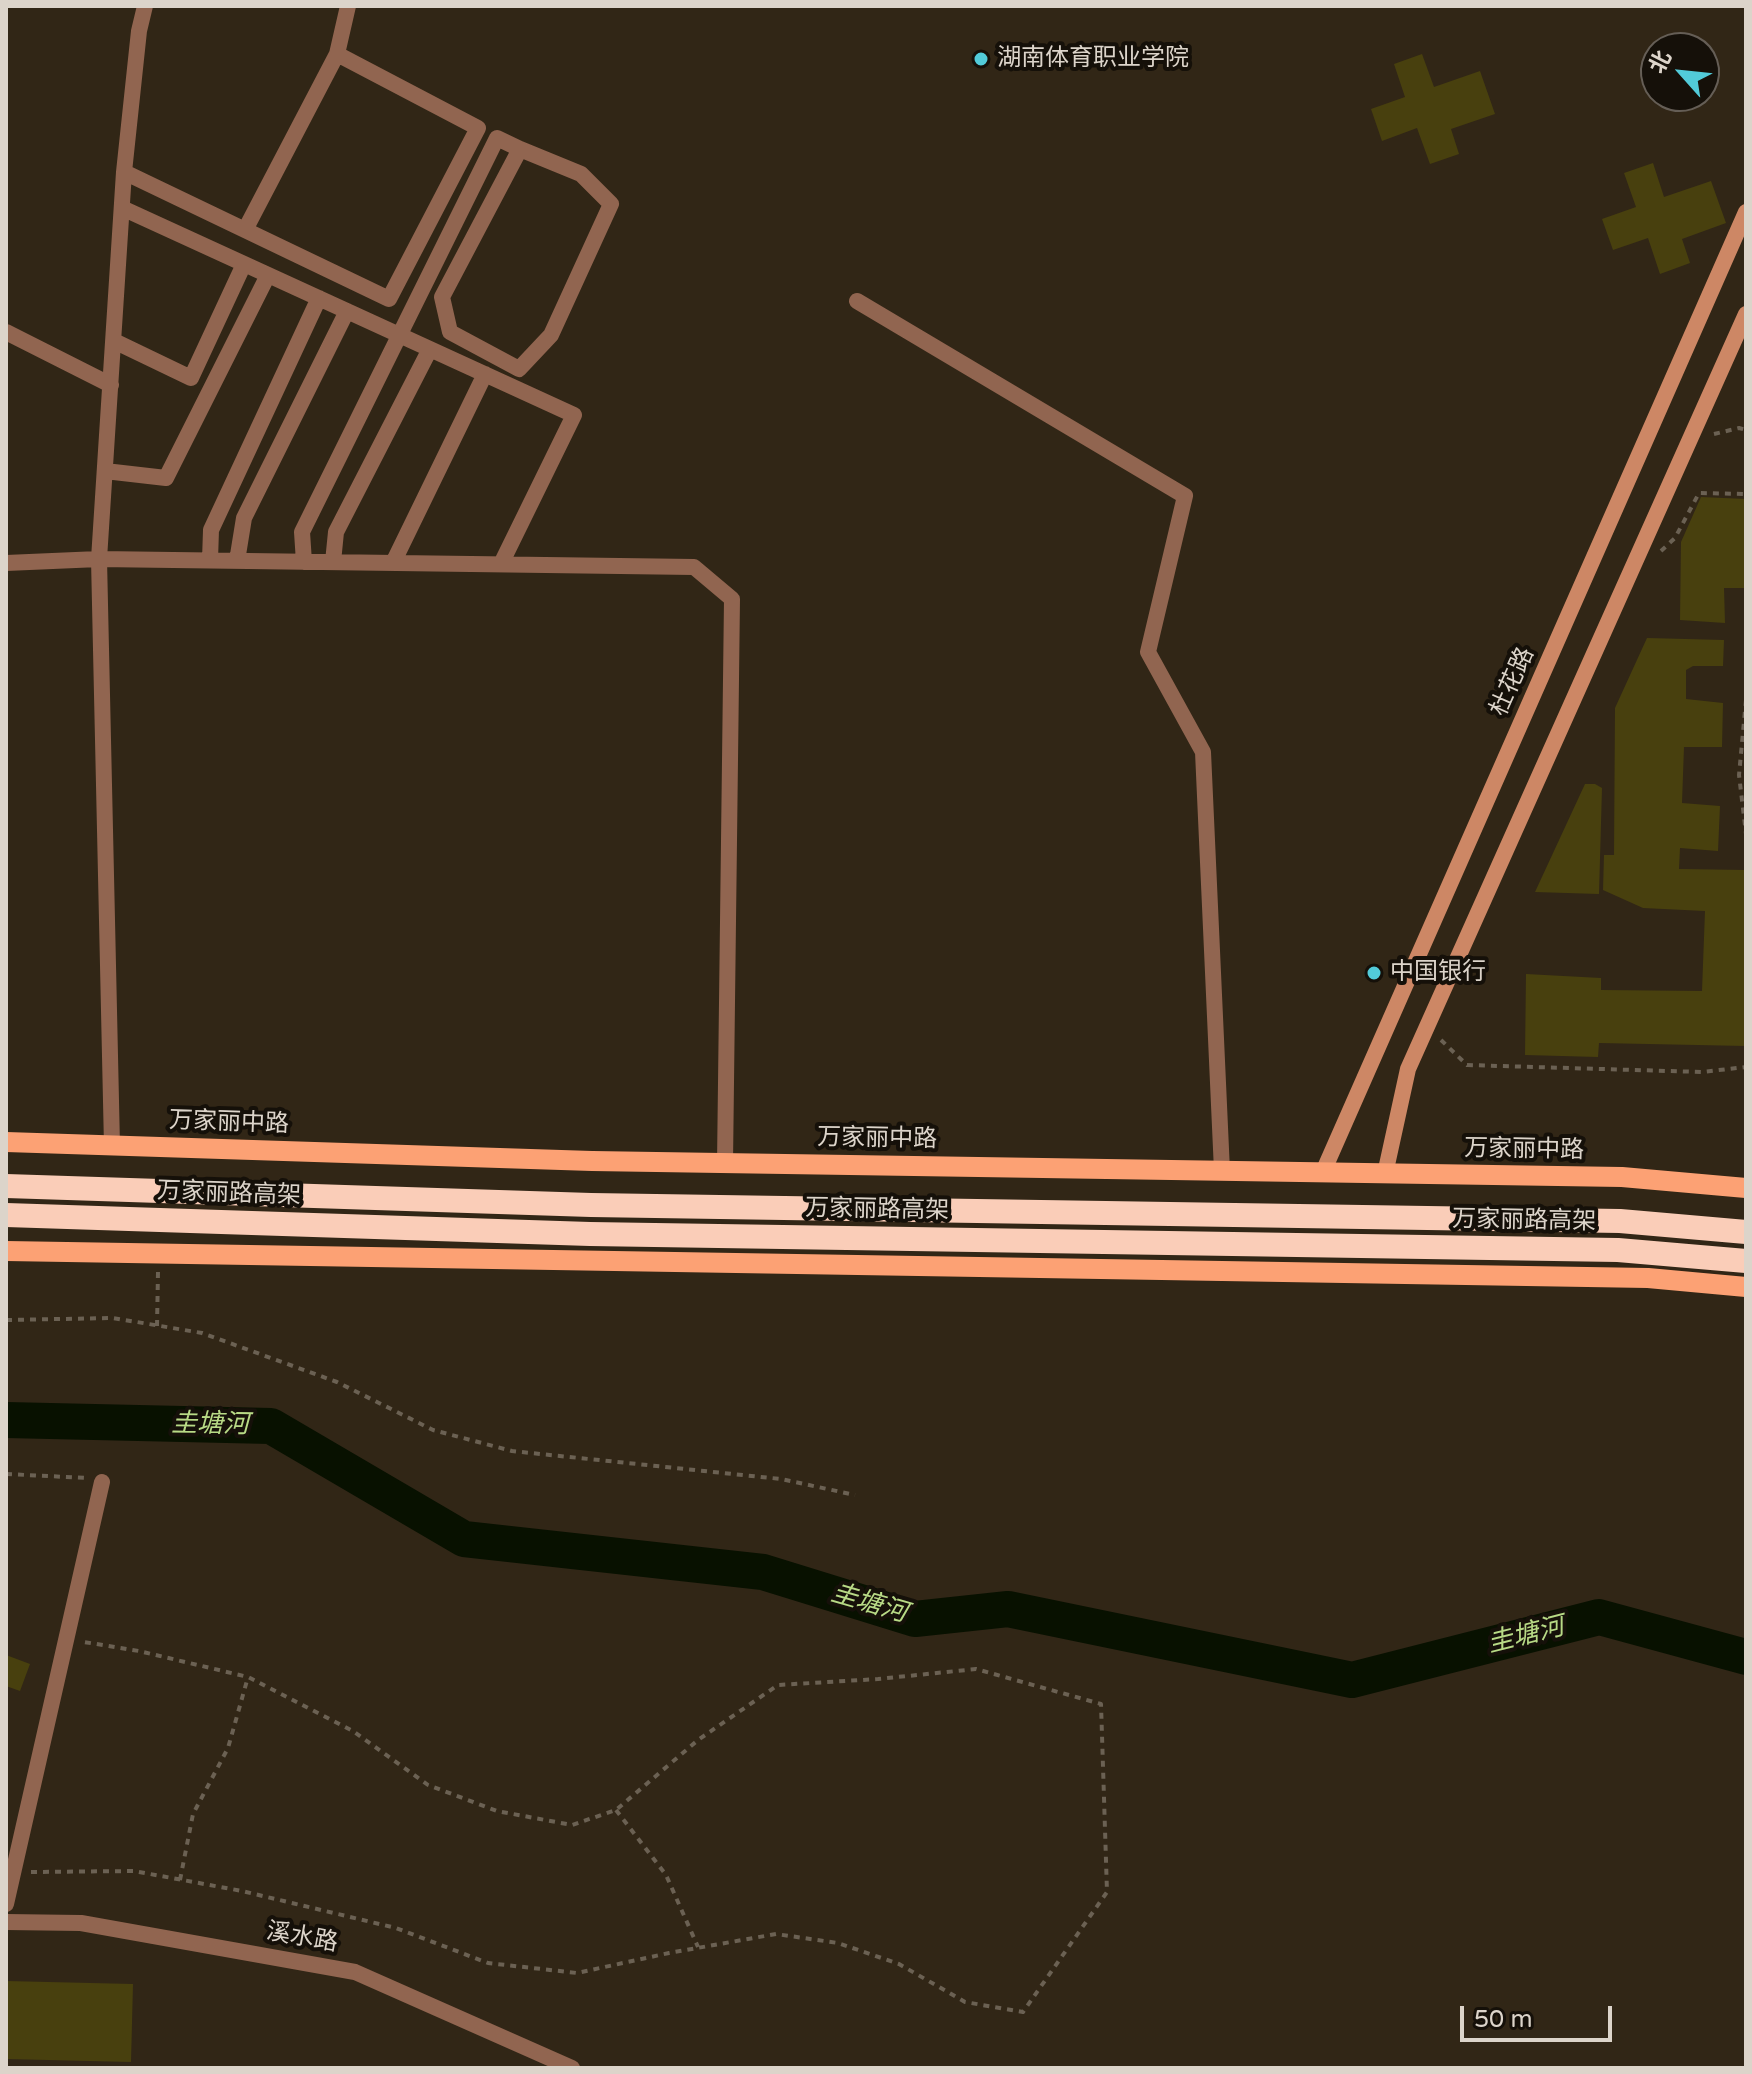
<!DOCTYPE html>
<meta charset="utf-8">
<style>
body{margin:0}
#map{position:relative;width:1752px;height:2074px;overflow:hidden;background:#312616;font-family:"Varela Round","Noto Sans SC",sans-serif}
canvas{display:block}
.frame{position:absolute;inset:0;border:8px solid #dcd4ca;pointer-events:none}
.north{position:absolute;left:1640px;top:32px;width:80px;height:80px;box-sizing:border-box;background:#151009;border:2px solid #655e56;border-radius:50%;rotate:297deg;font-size:22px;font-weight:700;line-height:32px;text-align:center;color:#dcd4ca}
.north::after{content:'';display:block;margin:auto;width:28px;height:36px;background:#52cbd9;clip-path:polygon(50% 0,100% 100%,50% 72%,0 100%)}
.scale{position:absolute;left:1460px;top:2006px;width:152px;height:36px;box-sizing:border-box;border:4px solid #dcd4ca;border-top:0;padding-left:10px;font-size:24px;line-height:28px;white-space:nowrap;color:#dcd4ca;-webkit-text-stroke:6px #151009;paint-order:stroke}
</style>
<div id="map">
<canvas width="1752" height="2074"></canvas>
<div class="frame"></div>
<div class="north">北</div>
<div class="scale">50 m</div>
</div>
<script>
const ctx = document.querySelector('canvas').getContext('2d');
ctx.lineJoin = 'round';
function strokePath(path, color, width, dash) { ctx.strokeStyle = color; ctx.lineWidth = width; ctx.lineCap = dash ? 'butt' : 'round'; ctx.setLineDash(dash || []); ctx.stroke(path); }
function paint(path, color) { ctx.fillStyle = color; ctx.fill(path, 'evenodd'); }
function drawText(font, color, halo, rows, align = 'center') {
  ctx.font = font + ' "Varela Round","Noto Sans SC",sans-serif'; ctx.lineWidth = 8; ctx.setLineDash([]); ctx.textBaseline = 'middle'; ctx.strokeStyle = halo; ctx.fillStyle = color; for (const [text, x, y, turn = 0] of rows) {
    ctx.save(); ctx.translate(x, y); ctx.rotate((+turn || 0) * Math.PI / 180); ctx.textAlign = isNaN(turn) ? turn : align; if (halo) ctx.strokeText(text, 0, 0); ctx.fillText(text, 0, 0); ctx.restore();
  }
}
const river = new Path2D(`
 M6,1420L271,1426L464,1539L763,1572L915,1619L1008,1609L1352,1680L1599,1617L1746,1657`);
const building = new Path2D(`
 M1422,54L1434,87L1480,71L1495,114L1451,129L1459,154L1430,164L1417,128L1382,141L1371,109L1405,97L1394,64Z
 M1653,163L1664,197L1711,181L1726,223L1682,239L1690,263L1660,274L1648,238L1613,250L1602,219L1636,207L1624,173Z
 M1701,497L1746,499V588H1724L1725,623L1680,620L1681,542Z
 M1647,638L1724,640L1723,666H1693L1686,670V699L1723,703L1722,747H1684L1682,803L1720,806L1718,851L1680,848L1679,869L1746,870V1046L1599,1043L1598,1057L1525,1055L1526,974L1601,978V990L1702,991L1705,911L1643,908L1603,890L1604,855H1614L1615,708Z
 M1585,784H1595L1602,788L1599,894L1535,892Z
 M6,1655L30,1664L20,1691L6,1686Z
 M6,1981L133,1984L131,2062L6,2059Z`);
const path = new Path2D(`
 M1714,434L1739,428L1746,430
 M1661,551L1675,538L1699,493L1746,494
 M1746,700L1739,775L1746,834
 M1441,1040L1467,1065L1702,1072L1746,1067
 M6,1320L113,1318L202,1333L337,1382L433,1430L512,1451L781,1479L855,1495
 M157,1326L158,1272
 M6,1474L88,1478
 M616,1810L666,1875L698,1947
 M31,1872L134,1871L242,1891L396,1928L488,1963L577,1973L669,1953L776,1934L838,1943L899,1964L965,2002L1023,2012L1107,1892L1101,1704L976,1669L878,1679L778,1685L698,1740L616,1810L572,1825L497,1811L428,1785L353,1731L248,1677L139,1651L84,1642
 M180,1880L193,1814L228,1748L248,1677`);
const street = new Path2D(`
 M145,6L139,31L124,172L99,559L694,567L732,599L725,1163
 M337,54L348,6
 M124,172L389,299L478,128L337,54L245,230
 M122,208L574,415L501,564
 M857,301L1185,496L1148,652L1203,752L1222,1171
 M6,332L111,385
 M114,341L191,378L244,264
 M105,471L166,478L268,275
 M210,560L211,530L319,298
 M237,561L244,518L347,311
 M304,562L302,532L497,138L520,149L442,297L450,332L519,369L551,335L611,204L581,174L520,149
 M333,562L336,532L430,349
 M6,563L99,559L112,1146
 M393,563L485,374
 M6,1904L102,1482
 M6,1922L81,1923L355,1972L572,2068`);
const secondary = new Path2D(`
 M1323,1172L1746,212
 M1385,1174L1408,1069L1746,314`);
const primary = new Path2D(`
 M6,1142L592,1161L1622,1177L1746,1188
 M6,1251L1648,1278L1746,1287`);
const highway = new Path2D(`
 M6,1186L591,1205L1620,1221L1746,1232
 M6,1215L590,1234L1618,1250L1746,1261`);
const markers = [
 [981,59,8,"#52cbd9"],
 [1374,973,8,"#52cbd9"]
];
const poiNames = [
 ["湖南体育职业学院",997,59],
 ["中国银行",1390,973]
];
const streetNames = [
 ["杜花路",1513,682,-66],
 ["万家丽中路",229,1123,2],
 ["万家丽中路",877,1139,1],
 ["万家丽中路",1524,1150,1],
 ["万家丽路高架",229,1194,2],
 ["万家丽路高架",877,1210,1],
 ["万家丽路高架",1524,1221,1],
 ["溪水路",302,1938,10]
];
const waterNames = [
 ["圭塘河",210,1425,1],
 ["圭塘河",869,1604,16],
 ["圭塘河",1526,1636,-14]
];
strokePath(river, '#081100', 36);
paint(building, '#48400e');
strokePath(path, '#6b6153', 4, [6, 6]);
strokePath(street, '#916550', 16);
strokePath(secondary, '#cd8765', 16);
strokePath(primary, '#fca174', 20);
strokePath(highway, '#facdb8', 24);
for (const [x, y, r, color] of markers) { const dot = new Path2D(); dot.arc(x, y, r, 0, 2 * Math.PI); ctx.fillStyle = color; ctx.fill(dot); strokePath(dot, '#151009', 3); }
drawText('24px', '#dcd4ca', '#151009', poiNames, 'left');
drawText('24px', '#dcd4ca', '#151009', streetNames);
drawText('italic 26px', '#b8da86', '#151009', waterNames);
</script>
